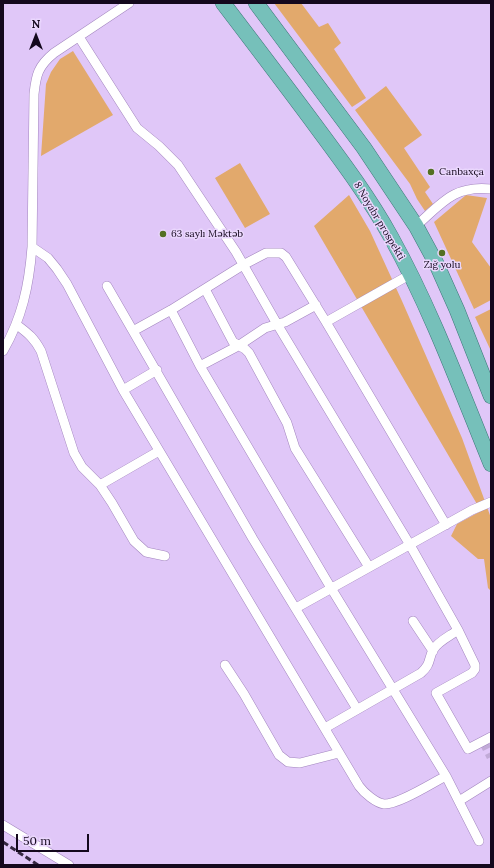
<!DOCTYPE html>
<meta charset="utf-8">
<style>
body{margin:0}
#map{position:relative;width:494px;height:868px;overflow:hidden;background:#e0c7f8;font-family:Lora,serif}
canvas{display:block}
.frame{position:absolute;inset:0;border:4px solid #14081d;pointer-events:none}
.north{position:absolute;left:16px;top:16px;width:40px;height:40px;-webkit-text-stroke:3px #ead7fd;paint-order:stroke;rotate:0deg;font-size:11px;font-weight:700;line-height:16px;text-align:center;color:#14081d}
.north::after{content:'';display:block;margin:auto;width:14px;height:18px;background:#14081d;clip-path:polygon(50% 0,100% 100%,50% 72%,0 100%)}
.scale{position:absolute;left:16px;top:834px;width:73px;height:18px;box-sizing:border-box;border:2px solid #14081d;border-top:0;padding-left:5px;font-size:12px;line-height:14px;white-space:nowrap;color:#14081d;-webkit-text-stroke:3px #ead7fd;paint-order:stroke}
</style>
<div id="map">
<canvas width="494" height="868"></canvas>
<div class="frame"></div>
<div class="north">N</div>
<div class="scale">50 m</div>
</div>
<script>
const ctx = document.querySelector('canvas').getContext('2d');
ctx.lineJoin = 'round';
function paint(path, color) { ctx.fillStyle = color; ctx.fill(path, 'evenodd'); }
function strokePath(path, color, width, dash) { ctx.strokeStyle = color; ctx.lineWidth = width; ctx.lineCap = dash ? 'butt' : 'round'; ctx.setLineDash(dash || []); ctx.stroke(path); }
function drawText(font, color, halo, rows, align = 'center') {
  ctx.font = font + ' Lora,serif'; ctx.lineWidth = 3; ctx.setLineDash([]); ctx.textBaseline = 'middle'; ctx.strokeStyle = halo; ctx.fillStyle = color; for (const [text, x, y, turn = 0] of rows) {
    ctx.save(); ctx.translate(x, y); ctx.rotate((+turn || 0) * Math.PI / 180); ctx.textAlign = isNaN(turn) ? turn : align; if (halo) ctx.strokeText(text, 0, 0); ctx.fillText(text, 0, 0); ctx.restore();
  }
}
const green = new Path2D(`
 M274,3H301L319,27L328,23L341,43L334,49L366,98L352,107Z
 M73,51L113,115L41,156L46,84L51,72L60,59Z
 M386,86L422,135L404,148L430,187L425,192L433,204L425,211L417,199L410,184L355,110Z
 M240,163L270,214L245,228L215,178Z
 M349,195L370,231L402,301L462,438L491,518V591L488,588L484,559H478L451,536L457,524L481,511L314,226Z
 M466,195L487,198L472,242L491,268V300L474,309L434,222Z
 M491,309V351L475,317Z`);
const minorTunnel = new Path2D(`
 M483,741L491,757`);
const minor = new Path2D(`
 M79,37L137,128L159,146L178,165L236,252L277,324L410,545L458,630L475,665V669L472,673L436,693L468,749L491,737
 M416,226C442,203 454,185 491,189
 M32,247L48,258L57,269L67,284L123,390L359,786C364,793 376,803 384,804C398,805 432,783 446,776
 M107,286L253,539L357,709
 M205,289L233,342L245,349L249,353L287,423L295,448L369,567
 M171,310L200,366L331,588L446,776L479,841
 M326,322L411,274
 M17,325C29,334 34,338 41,351L74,453L82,467L100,485L112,503L134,541L146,552L165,556
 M133,331L171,310L243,265L266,253H281L286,257L326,322L446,525
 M3,351C22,318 29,286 32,247L34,94C36,75 38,66 54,53L129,3
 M200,366L238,346L265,328L285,322L316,305
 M123,390L157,370
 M100,485L159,451
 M296,608L472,510L491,502
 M413,621L433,651
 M225,665L244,694L279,755L288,762L300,763L339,753
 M325,728L421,673C431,664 428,660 433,650C438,641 450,636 458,630
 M459,801L491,781
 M3,825L69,865`);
const trunk = new Path2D(`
 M223,3C255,45 287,87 318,129C344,164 370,199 391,237C431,309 460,388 491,464
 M256,3L364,148L416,226L436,263L457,310L491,396`);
const rail = new Path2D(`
 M3,842L38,865`);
const markers = [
 [431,172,4,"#536f23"],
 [163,234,4,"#536f23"],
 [442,253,4,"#536f23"]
];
const poiNames = [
 ["Canbaxça",439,172],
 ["63 saylı Məktəb",171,234],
 ["Zığ yolu",442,265,"center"]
];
const streetNames = [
 ["8 Noyabr prospekti",379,221,59]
];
paint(green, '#e2a96c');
strokePath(minorTunnel, '#c1aad7', 9, [9, 4.5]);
strokePath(minor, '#a285be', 10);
strokePath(trunk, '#3d7678', 16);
strokePath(minor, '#fff', 9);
strokePath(trunk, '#76c0ba', 15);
strokePath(rail, '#352741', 3, [6, 3]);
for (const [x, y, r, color] of markers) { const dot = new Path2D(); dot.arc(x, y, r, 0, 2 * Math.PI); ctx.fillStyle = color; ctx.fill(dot); strokePath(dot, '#ead7fd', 1.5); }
drawText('10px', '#14081d', '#ead7fd', poiNames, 'left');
drawText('10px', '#14081d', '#ead7fd', streetNames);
</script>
